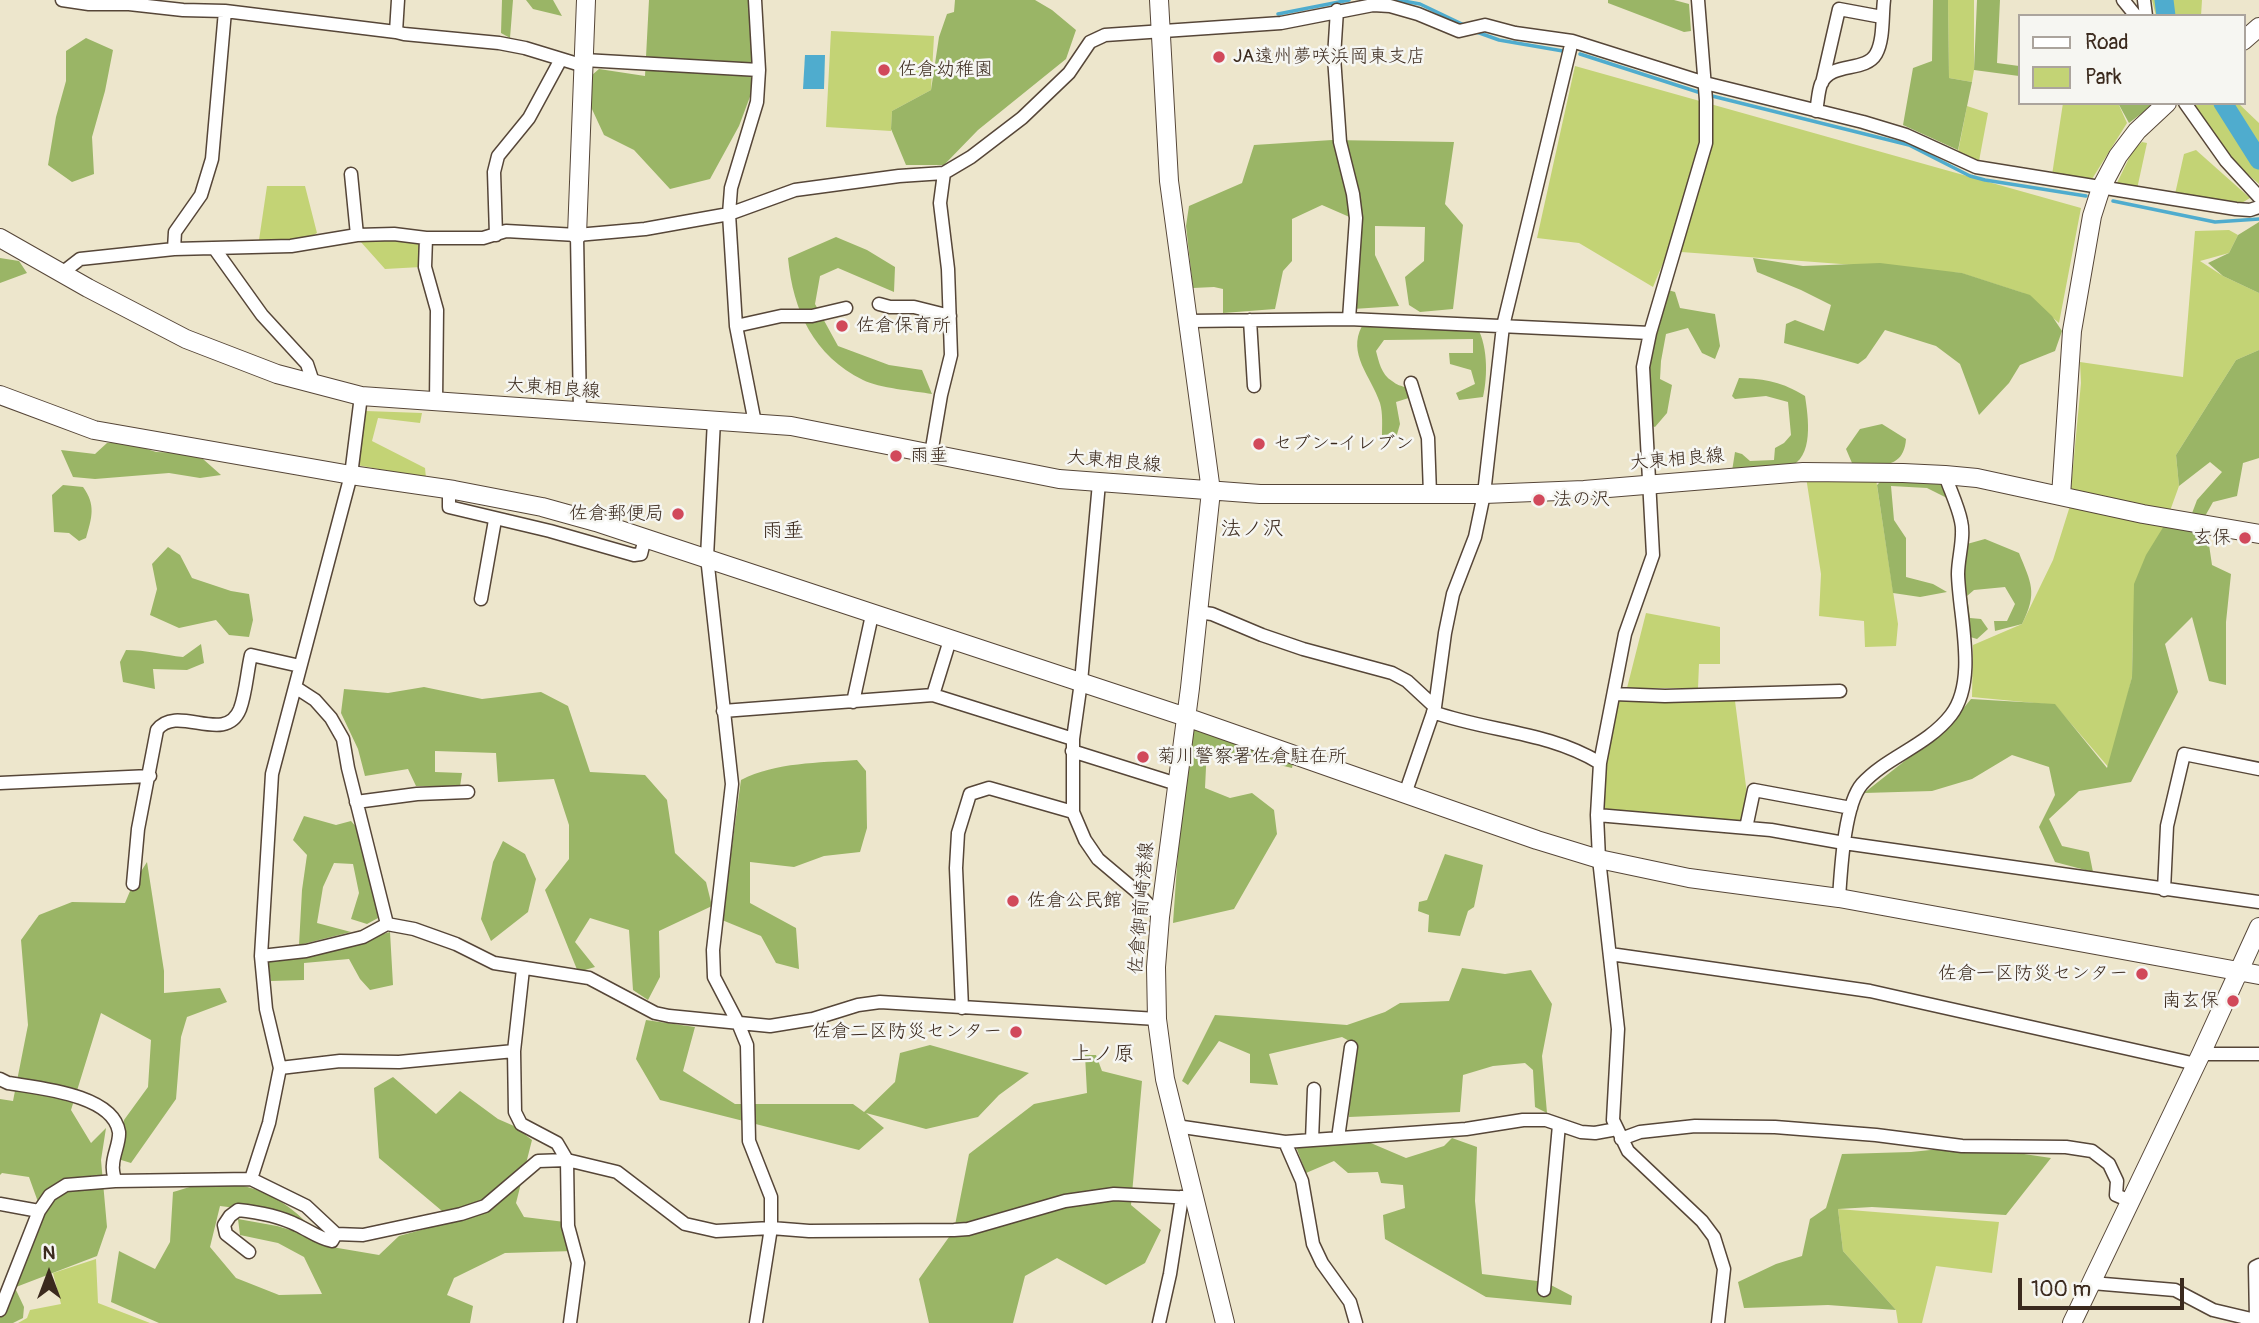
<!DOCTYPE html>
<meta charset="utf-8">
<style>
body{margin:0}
#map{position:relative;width:2259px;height:1323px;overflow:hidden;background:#ede6cc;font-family:Pangolin,sans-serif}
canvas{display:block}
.legend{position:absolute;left:2018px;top:14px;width:228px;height:91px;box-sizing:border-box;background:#f6f6f2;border:2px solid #aba49d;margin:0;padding:9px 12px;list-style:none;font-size:21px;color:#3b2a1e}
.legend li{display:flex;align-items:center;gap:14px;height:35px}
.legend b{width:35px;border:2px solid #aba49d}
.north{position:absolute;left:14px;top:1239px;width:70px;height:70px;-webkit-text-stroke:5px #f6f6f2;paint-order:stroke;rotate:0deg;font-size:19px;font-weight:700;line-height:28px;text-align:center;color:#3b2a1e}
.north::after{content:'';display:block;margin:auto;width:24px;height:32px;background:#3b2a1e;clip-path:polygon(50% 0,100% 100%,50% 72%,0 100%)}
.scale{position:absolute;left:2018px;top:1278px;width:166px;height:32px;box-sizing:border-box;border:4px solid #3b2a1e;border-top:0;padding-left:9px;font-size:21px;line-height:24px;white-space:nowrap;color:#3b2a1e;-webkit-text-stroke:5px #f6f6f2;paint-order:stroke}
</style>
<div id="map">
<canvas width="2259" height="1323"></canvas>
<ul class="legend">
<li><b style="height:9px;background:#fff"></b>Road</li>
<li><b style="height:19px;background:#c3d375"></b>Park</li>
</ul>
<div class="north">N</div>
<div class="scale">100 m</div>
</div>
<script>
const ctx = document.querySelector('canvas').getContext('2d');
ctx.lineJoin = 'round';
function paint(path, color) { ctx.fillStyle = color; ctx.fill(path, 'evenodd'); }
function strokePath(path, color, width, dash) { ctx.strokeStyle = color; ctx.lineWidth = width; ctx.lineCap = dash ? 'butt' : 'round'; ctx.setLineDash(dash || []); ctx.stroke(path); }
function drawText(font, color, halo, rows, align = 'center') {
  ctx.font = font + ' Pangolin,"Klee One",sans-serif'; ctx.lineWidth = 5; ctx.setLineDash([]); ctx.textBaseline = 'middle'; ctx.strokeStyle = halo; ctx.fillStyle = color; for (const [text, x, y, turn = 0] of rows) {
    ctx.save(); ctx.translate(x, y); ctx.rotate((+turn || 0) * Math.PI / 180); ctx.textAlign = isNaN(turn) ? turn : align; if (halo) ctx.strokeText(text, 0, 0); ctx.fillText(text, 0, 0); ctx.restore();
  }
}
const green = new Path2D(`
 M1948,0H1974V70L1972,82L1949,78Z
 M2152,0H2202L2201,16H2156Z
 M831,31L934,36L931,90L892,111L891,131L826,127Z
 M1575,66L2081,208L2059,323L2023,293L1961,273L1668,251L1653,287L1579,243L1537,238Z
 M2063,103H2118L2127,123L2092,179L2052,175Z
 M2191,103H2238L2259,123V184L2239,167Z
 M1967,106L1988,113L1979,161L1958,152Z
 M2142,142L2147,143L2137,189L2116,185L2133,150Z
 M2196,150L2250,198L2240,204L2175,194L2184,154Z
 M267,186H305L317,233L305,240H259Z
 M2229,230L2238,235L2229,253L2200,261L2223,276L2259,293V350L2236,360L2176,455L2179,486L2158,544L2133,630L2132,677L2110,769L2055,705L1972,697L1973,645L2022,624L2053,560L2069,509L2081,383L2080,362L2183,377L2195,231Z
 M388,237L423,242L421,267L385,269L360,241Z
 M366,411L422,413L420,423L378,418L372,441L425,468L426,478L357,465Z
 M1806,477L1876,479L1898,624L1896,646L1865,647L1864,621L1819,616L1821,574Z
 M1646,613L1720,627V664H1699L1698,688H1627Z
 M1617,698L1735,701L1747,794L1742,821L1605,810L1604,767Z
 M1838,1209L1999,1222L1992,1273L1936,1266L1922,1323H1898L1896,1310L1843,1251Z
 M96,1259L98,1303L150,1323H18L27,1318L30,1310L61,1304L53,1273Z`);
const forest = new Path2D(`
 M502,0H513L510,38L501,33Z
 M526,0H553L562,16L533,9Z
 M649,0H750L754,86L739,126L710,179L670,189L634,150L604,135L591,107L592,75L599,69L645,76Z
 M955,0H1035L1052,10L1076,30L1066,59L978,130L944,165H906L891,129L892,111L931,90L939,37L947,14L954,12Z
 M1608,0H1674L1689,4L1691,31L1684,32L1608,3Z
 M1933,0H1948L1949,78L1972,82L1958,150L1903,125L1913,68L1932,61Z
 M1977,0H2000L1997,63L2019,66V76L1974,70Z
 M86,38L113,50L105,91L92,137L94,174L72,182L48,165L56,117L66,81V51Z
 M2118,103H2155L2129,123Z
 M1332,140L1454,142L1445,204L1463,225L1453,309L1420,312L1409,305L1405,277L1424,261L1425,227L1375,226V255L1399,306L1353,309L1361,222L1322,205L1292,219V261L1283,271L1275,309L1223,313V289L1214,287L1193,288L1186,226L1189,206L1242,183L1254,145Z
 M2259,222V293L2223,276L2208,263L2229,253L2238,235Z
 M836,237L867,250L895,267L894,292L838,268L820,276L815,304L838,346L889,365L922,370L932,394C914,391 879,388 863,380C814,356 793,311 788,258Z
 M0,258L19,261L27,273L0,283Z
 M1753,258L1803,266L1880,263L1962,273L2030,295L2052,316L2062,331L2055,351L2020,365L2009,383L1979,415L1960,364L1936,346L1885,330L1866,358L1858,364L1784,343L1786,324L1795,320L1824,331L1831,305L1801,290L1757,272Z
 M1668,290L1675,292L1680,308L1715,314L1720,346L1715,359L1702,353L1688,328L1666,334L1661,361L1660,379L1672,385L1667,413L1655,427L1649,425L1647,370Z
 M1475,324C1488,342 1488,376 1483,397L1459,400L1456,393L1475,384L1471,370L1450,364L1449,353H1473V339L1384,340L1376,351C1379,362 1381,374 1392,381C1402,389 1405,383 1415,396L1396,402L1400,424L1396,438L1382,436C1382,426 1383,413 1380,403C1371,376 1347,354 1362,326Z
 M2259,350V458L2243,463L2237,496L2213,502L2204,518L2191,516L2197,500L2222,472L2210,462L2179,486L2176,455L2236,360Z
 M1739,378C1767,379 1782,382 1805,396C1808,416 1815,459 1788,467C1772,472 1750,470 1732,471L1735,452L1742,454L1750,461L1774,460L1775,448L1784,443L1791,435L1788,402L1766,396L1735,399L1732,396Z
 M1882,424L1906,439C1904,471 1876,466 1852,463L1846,449L1860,429Z
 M107,443H129L156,452L182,453L203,459L221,475L200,478L169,473L95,479L73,477L61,450L95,454Z
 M1884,478L1940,481L1947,498L1927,488L1891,486L1894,520L1906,538V577L1933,584L1947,592L1920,597L1893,593L1877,485Z
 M63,485L83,487C96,505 92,517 86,538L79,541L69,533L54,532L52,495Z
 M2167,521L2207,531L2212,565L2231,574L2226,622V685L2209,681L2192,617L2165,644L2178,692L2131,782L2079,791L2049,819L2062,846L2089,852L2093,872L2055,862L2039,827L2055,795L2049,767L2012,755L1972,779L1932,791L1864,793L1949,726L1971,699L2055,704L2107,768L2132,677L2134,584L2146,555Z
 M1985,539L2019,553C2031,583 2038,592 2022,624L1995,631L1994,621H2007L2015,604L2005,587L1974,590L1967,596L1970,618L1981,619L1988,629L1977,639L1967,636L1963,581L1967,544Z
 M168,547L180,555L192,578L231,591L249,594L253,620L249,637L229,635L216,620L179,628L150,615L157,589L152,564Z
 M201,644L204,663L187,670L153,669L155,689L123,682L120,662L126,650C146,650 164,655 183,657Z
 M424,687L482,699L541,692L568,706L590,772L645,775L667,800L675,853L706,882L712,906L659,931L660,977L648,1000L633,990L629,930L590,918L575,942L595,967L578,972L545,890L569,859V825L554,779L498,782L496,753L435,751V772L462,773L460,787L416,786L408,769L365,776L358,749L341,713L344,689L388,693Z
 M1195,722L1294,758L1292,768L1207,747L1205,788L1230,798L1252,793L1274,810L1277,834L1234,909L1173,923L1179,838Z
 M857,760L866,771L867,828L860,852L824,856L794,867L750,862V903L796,928L799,969L776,963L761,936L722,920L741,780C776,762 819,763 857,760Z
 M304,816L336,825L351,821L366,838L378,918L367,924L351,919L359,893L353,864L334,863L323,887L317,923L351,932L299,945L302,890L307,855L293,840Z
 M503,841L525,854L536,879L528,912L491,941L481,919L493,862Z
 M1445,854L1483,865L1474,907L1468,911L1460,936L1428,932L1429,915L1418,911L1419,902L1427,900Z
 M147,862L164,971V993L220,988L227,1002L187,1017L181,1037L176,1099L131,1163L118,1159L124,1120L148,1087L151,1040L101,1013L71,1110L91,1143L106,1128L101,1160L107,1227L97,1256L16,1287L10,1292L42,1213L29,1177L2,1173L0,1175V1099L13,1101L28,1025L21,940L39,915L72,902L125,903L133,884Z
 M390,932L393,985L370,990L360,979L349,959L304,963V980L271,981L267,960L307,956Z
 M1462,968L1505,974L1531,970L1552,1004L1542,1056L1547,1113L1535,1107L1533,1070L1525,1063L1493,1066L1463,1075L1460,1112L1349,1117L1353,1043L1342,1037L1269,1054L1278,1085L1250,1083V1054L1219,1041L1188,1085L1182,1081L1215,1015L1347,1025L1385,1012L1400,1003L1449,1001Z
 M646,1020L695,1027L683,1071L735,1104H853L864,1112L895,1082L900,1053L930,1045L1029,1073L999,1095L978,1117L926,1129L866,1113L884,1128L859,1150L660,1100L636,1059Z
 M1085,1055H1096L1102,1071L1142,1081L1131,1205L1161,1230L1145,1263L1106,1285L1057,1258L1025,1276L1013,1323H929L919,1279L954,1230L969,1154L1034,1104L1087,1093Z
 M393,1077L436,1114L460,1091L498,1119L514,1126L532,1140L516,1203L524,1217L565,1222L574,1251L505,1253L454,1278L447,1295L473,1306L470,1323H159L111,1302L119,1251L155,1269L170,1242L173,1192C185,1189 199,1183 211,1183C246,1180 283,1198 306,1222L261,1211L220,1206L210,1247L236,1278L279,1295L322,1294L304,1257L278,1243L240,1235L238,1219L277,1226L321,1239L326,1246L379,1255L399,1236L454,1221L379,1158L374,1088Z
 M1359,1138L1406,1158L1444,1146L1452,1138L1477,1147L1475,1201L1482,1274L1545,1282L1572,1296L1571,1305L1486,1297L1385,1239L1383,1215L1405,1208L1403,1185L1381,1183L1378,1172L1348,1173L1334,1161L1306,1173L1295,1144Z
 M1970,1146L2051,1158L2006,1215L1872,1207L1838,1209L1843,1251L1896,1310L1828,1305L1744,1308L1738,1282L1776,1264L1802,1256L1810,1219L1826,1208L1842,1154L1911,1152Z
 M16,1290L24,1307L23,1318L13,1323H0V1314L6,1295Z`);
const water = new Path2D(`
 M805,55H825L824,89H803Z`);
const stream = new Path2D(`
 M1398,0L1420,4L1464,25
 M1278,14L1349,0
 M1474,31L1499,40L1563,51
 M1580,54L1701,93
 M1708,95L1909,145L1970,176L1985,180L2086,196
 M2113,201L2215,222L2259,219`);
const river = new Path2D(`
 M2164,0L2166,16
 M2223,103L2259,160`);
const street = new Path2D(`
 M62,0L89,4H129L183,10L225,11L396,32L404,34L499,43L525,48L584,66
 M755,0L759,70L757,102L731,188L729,214L736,326L755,423
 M1698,0L1706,100V143L1650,333L1643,367L1653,555L1625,634L1600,763L1597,815L1599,859L1618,1029L1613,1120L1628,1151L1702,1221L1714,1237L1724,1269L1718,1323
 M2123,0L2136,16
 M2144,0L2146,16
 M1337,10L1334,57L1340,142L1353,194L1356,218L1349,319
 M396,32L398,0
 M584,60L759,70
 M1822,83L1839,9L1882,17
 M2185,103L2226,161L2259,197
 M1816,111C1818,102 1818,92 1821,84C1831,61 1865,73 1876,54C1884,40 1882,16 1884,0
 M351,174L357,235
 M496,235L494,172L498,156L529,118L561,59
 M577,235L580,412
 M426,238L425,267L437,310L436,402
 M214,248L262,315L307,364L314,385
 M174,249L175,232L201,195L212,159L225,11
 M62,273L80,259L174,249L291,246L357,235L394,234L426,238H483L506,231L577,235L645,229L729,214L795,190L899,176L944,173L971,157L1022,118L1069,73L1090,42L1105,35L1281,23L1373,5L1390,6L1418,14L1459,31L1485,25L1515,33L1572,41L1705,83L1863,122L1906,135L1976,167L2236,209L2250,210L2259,207
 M879,304L890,307H914L950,316
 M1250,320L1254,386
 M1189,321L1349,319L1650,333
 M736,326L781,316H812L846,308
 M1411,383L1428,438L1430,494
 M714,420L707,557L732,784L713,950L714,977L738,1023L747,1045L749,1141L771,1197V1228L756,1323
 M931,454L941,395L951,355L948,269L940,203L944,173
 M1099,483L1081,682L1073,739V812L1085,840L1098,859L1136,891L1160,917
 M449,489V507L550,531L634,555L641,554L645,538
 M481,599L495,520
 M1198,612L1212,614L1262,635L1303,649L1392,673L1407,681L1435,707
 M295,687L315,700L331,718L343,739L348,768L387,924
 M1614,694L1665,696L1840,691
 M933,695L950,640
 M853,702L872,615
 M723,711L933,695L1073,739
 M1433,712C1489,732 1547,731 1600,763
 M1072,751L1177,784
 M0,783L150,776
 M1405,794L1435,707L1445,633L1453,594L1475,537L1484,494L1503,326L1572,41
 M356,802L417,794L468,792
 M1597,815L1771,830L1844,843L2259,902
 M1746,828L1754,790L1851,808
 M133,884L138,829L157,730C177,703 225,746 240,709C246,693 247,672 251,655L300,666
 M2164,890L2167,826L2184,754L2259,769
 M1839,898C1841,870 1844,805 1862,784C1886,757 1927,746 1951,715C1978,680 1959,616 1958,574C1958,557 1965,537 1961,521C1958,506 1950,490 1945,475
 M1610,954L1870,991L2196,1064
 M261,956L306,951L363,937L387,924L414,929L456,944L494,963L589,978L655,1013L669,1016L770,1026L813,1019L858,1005L880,1002L1157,1019
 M523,969L514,1051L515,1112L521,1124L557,1143L567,1160L568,1226L578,1263L570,1323
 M962,1008L956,868L958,833L970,794L989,788L1073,812
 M2201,1054H2259
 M280,1068L340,1061L399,1062L514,1051
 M0,1079L8,1083C37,1088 113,1094 119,1132C120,1142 113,1155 113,1165C112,1170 114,1176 115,1181
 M1176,1126L1285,1142L1466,1129L1523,1120H1546L1581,1132L1595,1133L1617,1129
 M1338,1138L1351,1047
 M1621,1139L1640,1132L1695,1126L1775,1127L1876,1135L1962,1146L2066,1147L2092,1151L2109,1164L2117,1181L2116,1195L2130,1201
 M1312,1140L1314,1089
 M1285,1142L1302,1181L1313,1244L1322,1263L1350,1302L1356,1323
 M251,1179L269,1123L280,1068L266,1009L261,956L272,774L351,475L361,396
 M0,1204L39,1211
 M249,1252L226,1234L224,1225L230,1216L238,1210C258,1212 279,1216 297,1225C310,1231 318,1238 332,1241L336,1234
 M2092,1283L2175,1290L2213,1310L2259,1321
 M1544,1290L1559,1125
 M0,1310L39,1211L50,1195L66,1185L115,1181L251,1179L306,1206L336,1234L363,1235L461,1214L485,1206L538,1161L567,1160L617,1172L685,1224L716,1231L771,1228L809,1231L954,1230L968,1229L1065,1201L1114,1194L1194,1198
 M2256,1320L2255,1267L2259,1265
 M1159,1323L1170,1274L1182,1197`);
const secondary = new Path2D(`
 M1159,0L1169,181L1211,491L1190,688L1160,917L1156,967L1157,1019L1165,1079L1225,1323
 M2243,41L2259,27
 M577,235L586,0
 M0,238L88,288L186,339L277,374L361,396L791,426L1059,479L1260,494H1484L1584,490L1803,472L1903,473L1945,475L1977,478L2143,514L2259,534
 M0,395L94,430L351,475L454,490L542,507L596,522L1186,717L1537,840L1599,859L1689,878L1839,898L2259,975
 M2061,496L2072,331L2092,216L2101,188L2118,156L2137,131L2167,103
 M2072,1323L2201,1054L2259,927`);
const markers = [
 [1219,57,7,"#d1495b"],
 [884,70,7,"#d1495b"],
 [842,326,7,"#d1495b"],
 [1259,444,7,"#d1495b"],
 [896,456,7,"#d1495b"],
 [1539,500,7,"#d1495b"],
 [678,514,7,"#d1495b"],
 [2245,538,7,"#d1495b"],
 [1143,757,7,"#d1495b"],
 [1013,901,7,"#d1495b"],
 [2142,974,7,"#d1495b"],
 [2233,1001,7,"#d1495b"],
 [1016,1032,7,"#d1495b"]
];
const poiNames = [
 ["JA遠州夢咲浜岡東支店",1233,57],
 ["佐倉幼稚園",898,70],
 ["佐倉保育所",856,326],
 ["セブン-イレブン",1273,444],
 ["雨垂",910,456],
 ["法の沢",1553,500],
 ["佐倉郵便局",664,514,"right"],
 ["玄保",2231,538,"right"],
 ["菊川警察署佐倉駐在所",1157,757],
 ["佐倉公民館",1027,901],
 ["佐倉一区防災センター",2128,974,"right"],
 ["南玄保",2219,1001,"right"],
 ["佐倉二区防災センター",1002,1032,"right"]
];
const streetNames = [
 ["大東相良線",553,389,4],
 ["大東相良線",1677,460,-5],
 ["大東相良線",1114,462,5],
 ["佐倉御前崎港線",1142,908,-85]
];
const neighbourhoodNames = [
 ["法ノ沢",1252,530],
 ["雨垂",783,532],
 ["上ノ原",1103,1055]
];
paint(green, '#c3d375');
paint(forest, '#9ab566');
paint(water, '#4facce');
strokePath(stream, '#4facce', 3.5);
strokePath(river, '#4facce', 19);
strokePath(street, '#564638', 15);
strokePath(secondary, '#564638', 20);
strokePath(street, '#fff', 12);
strokePath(secondary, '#fff', 18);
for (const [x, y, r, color] of markers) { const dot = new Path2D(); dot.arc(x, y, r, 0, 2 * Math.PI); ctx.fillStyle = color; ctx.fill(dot); strokePath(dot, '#f6f6f2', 2.5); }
drawText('19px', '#3b2a1e', '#f6f6f2', poiNames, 'left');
drawText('19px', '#3b2a1e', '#f6f6f2', streetNames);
drawText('21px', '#3b2a1e', '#f6f6f2', neighbourhoodNames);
</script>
